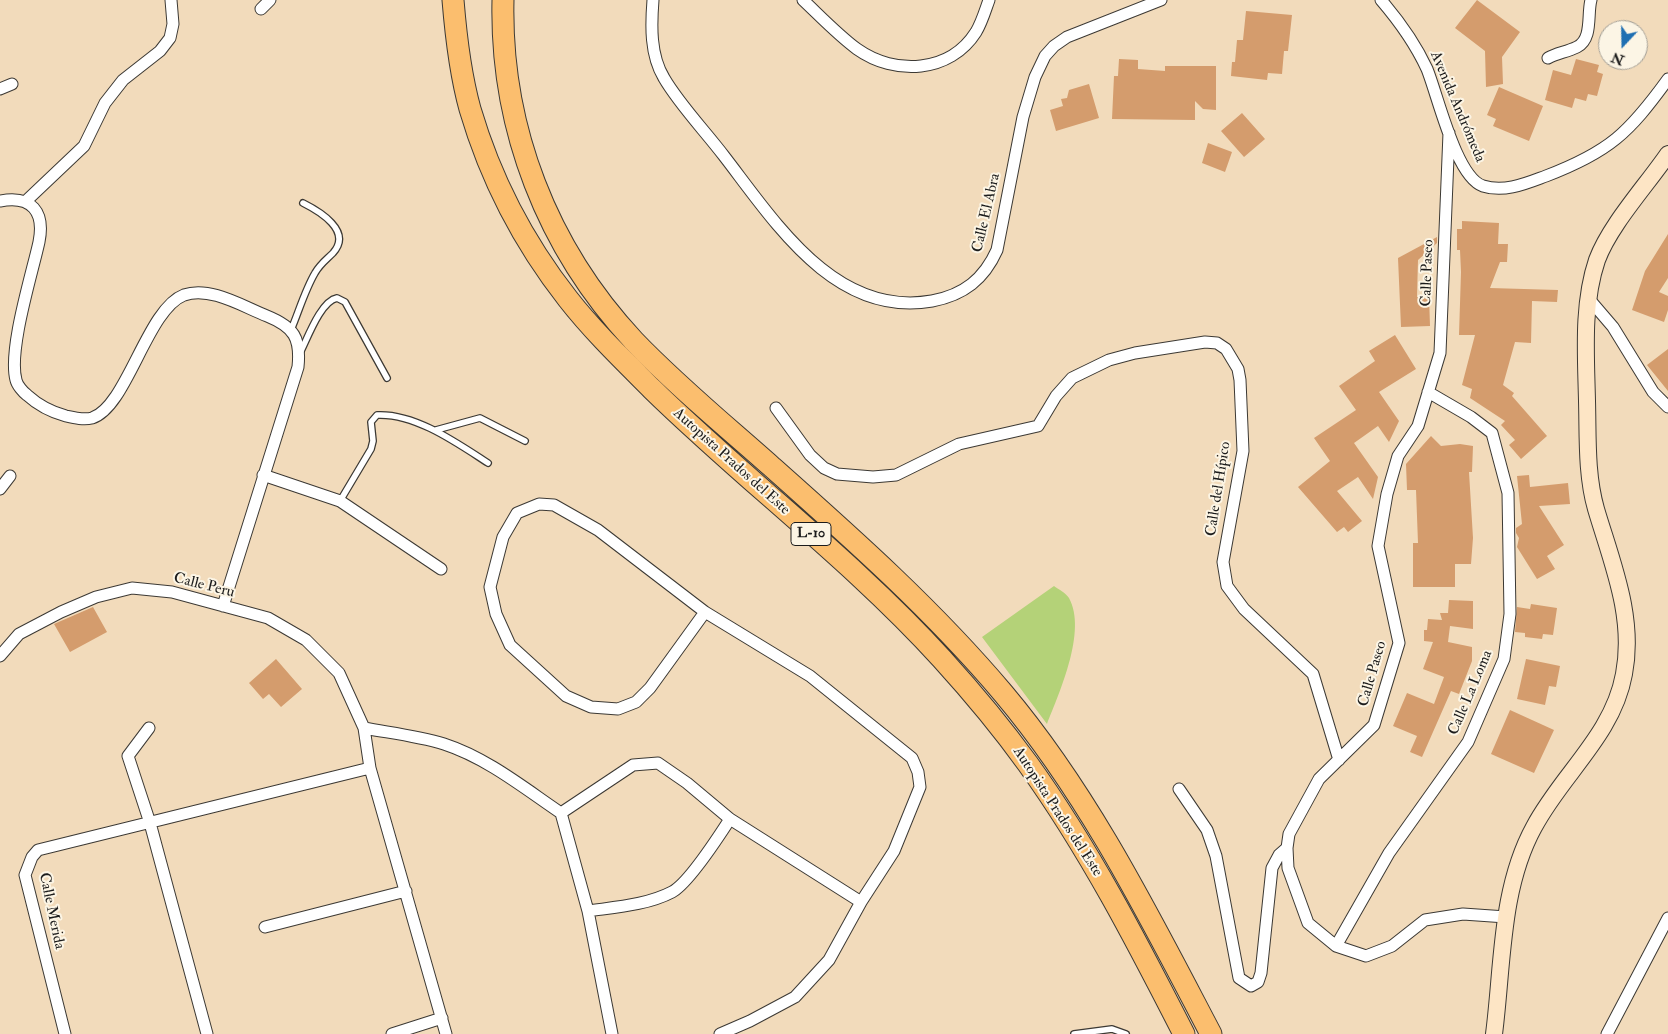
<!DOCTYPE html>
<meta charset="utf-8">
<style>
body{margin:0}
#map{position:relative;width:1668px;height:1034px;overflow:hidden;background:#f2dbbb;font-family:"IM FELL Double Pica",serif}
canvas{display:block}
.north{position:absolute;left:1598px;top:20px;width:50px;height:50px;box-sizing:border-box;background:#fcf5e5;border:1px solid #a29e95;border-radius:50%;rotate:201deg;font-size:14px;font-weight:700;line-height:20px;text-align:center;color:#1c1c1c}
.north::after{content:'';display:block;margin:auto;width:18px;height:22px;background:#1f6fb2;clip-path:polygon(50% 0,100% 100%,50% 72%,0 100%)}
</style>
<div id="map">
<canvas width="1668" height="1034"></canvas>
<div class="north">N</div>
</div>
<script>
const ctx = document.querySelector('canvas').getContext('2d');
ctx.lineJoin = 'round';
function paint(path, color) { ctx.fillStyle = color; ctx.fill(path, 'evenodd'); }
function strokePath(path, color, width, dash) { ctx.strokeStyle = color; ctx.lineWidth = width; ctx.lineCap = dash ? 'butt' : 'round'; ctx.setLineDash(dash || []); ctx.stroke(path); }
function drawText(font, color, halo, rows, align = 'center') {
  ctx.font = font + ' "IM FELL Double Pica",serif'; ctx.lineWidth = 4; ctx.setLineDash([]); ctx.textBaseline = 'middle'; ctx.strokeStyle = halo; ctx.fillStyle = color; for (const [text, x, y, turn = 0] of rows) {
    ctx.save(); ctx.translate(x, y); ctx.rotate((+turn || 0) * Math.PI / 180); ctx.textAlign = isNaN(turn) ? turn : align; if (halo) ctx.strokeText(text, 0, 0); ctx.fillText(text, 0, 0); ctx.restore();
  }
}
const green = new Path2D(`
 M1054,586C1058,589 1066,593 1069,598C1087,631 1060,691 1047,724L982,637Z`);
const building = new Path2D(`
 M1477,0L1520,32L1502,57L1503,84L1486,87L1485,51L1455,28Z
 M1246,11L1292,15L1288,51H1284L1282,74L1268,73L1267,80L1231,76L1232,62H1235L1237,40H1243Z
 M1119,59L1138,60V69L1165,71V66H1216V110L1203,109L1195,101V120L1112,119L1114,76H1118Z
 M1576,59L1599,65L1597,72L1603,74L1597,96L1588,94L1586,101L1575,98L1572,108L1545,100L1553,70L1571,75Z
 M1089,84L1099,118L1056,131L1050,110L1063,106L1061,99L1067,98L1069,90Z
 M1499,87L1543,106L1529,141L1493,126L1496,119L1487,115Z
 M1242,113L1265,139L1244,157L1221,131Z
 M1208,143L1232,152L1225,172L1202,163Z
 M1462,221L1499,223L1498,244H1508L1507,262H1500L1490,288L1558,290L1557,302L1532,301L1531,343L1515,342L1503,385L1514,393L1512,396L1547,436L1521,459L1509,445L1515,440L1501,425L1505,421L1470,398L1472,389L1462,385L1475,335H1459L1461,272L1460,250H1457V229H1462Z
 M1668,234V278L1659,292L1668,296V310L1664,322L1632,310L1645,271Z
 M1437,237V243L1418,260L1417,297L1429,296L1430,326L1401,327L1398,258Z
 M1395,335L1416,369L1379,392L1399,421L1389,442L1378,426L1354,443L1378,477L1373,499L1358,477L1337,491L1362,521L1348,532L1344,527L1337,532L1298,487L1330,461L1314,438L1356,410L1339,386L1375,361L1369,351Z
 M1668,349V391L1647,365Z
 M1431,436L1441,446L1460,444L1473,446L1472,472H1469L1473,538L1471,564H1455V587H1413V543H1418L1416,490H1407L1406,464Z
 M1529,475L1530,487L1568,483L1570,504L1539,506L1564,545L1547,556L1555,569L1537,579L1517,547L1519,538L1516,533V528L1522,524L1517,476Z
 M1449,600L1473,601V629L1450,626L1448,642L1472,647V661L1459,694L1451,691L1422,757L1410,752L1417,736L1393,726L1407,693L1434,704L1444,677L1423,669L1433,642L1424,641V630H1427L1428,619L1442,620L1440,613H1448Z
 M1531,604L1557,608L1553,635L1543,634L1542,639L1525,637V633L1515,632L1517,607L1530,609Z
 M93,607L107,632L70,652L54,624Z
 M276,659L302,689L281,707L269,694L263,699L249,683Z
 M1526,659L1560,666L1556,687L1549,686L1545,705L1517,699Z
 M1510,710L1554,730L1534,773L1491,754Z`);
const lane = new Path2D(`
 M291,330C299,311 305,290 315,273C320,264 326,260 333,253C353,231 319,211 303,203
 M301,351C308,337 321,301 337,298L345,302L387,378
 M436,430L480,418L525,441
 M340,501L371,449L373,441L371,422L377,415C415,413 457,443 488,463
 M1074,1034L1112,1029L1126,1034`);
const street = new Path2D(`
 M653,0C651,25 650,55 664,78C679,104 705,131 724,156C775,222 835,318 932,301C964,295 984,279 997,250L1023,117L1035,77L1045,56L1054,46L1067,37L1161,0
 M803,0C820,16 838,35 857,49C895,76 950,73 976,32C982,22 985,11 989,0
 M1381,0C1399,21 1415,43 1427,69C1438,96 1456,177 1483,186C1505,193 1527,183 1546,176C1609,152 1629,133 1668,79
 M261,9L270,0
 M1548,58C1557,53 1567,52 1577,47C1593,39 1587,14 1591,0
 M0,89L12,84
 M1449,133L1440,353L1418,426L1398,456L1387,494L1378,546L1399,643L1374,725L1319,779L1289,834L1287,848L1288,868L1308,923L1336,946L1366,956L1392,946L1425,920L1463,914L1506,917
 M0,201C32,195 45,212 39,242C32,274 8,350 16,380C17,385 23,392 27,395C38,405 51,412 66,416C75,418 84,420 92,418C127,407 147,309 184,295C210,286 242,306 267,316C294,327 301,338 298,367L223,606
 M25,202L84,146L105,103L123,80L160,51L170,38L173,24L171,0
 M1589,299L1613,327L1653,392L1668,407
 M776,408L810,455L824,468L837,474L873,477L896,475L959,444L1038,426L1056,396L1072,378L1109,360L1135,353L1205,342L1217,343L1226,349L1238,369L1240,380L1243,451L1223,562L1227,586L1244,609L1313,674L1339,760
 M263,475L340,501L441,569
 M0,489L10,476
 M705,612L650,688L636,702L618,709L591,707L566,696L510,645L496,614L490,587L503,537L517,513L539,504L554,505L598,530L705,612L810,676L912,758L918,772L920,787L894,851L861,902L829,960L795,997L750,1021L720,1034
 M0,656L19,634L61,612L96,597L132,588L172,592L268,618L306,640L339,673L364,728L370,768L446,1034
 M149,728L128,756L150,823L207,1034
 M364,728C391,733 418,736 444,744C487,758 524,788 561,813L588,911L612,1034
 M1179,789L1207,830L1216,856L1239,978L1251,986L1258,982L1261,973L1272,868L1279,855L1287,848
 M561,813L633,765L658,763L687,783L730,819L861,902
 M588,911C616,907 647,905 672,892C689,883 719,836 730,819
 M265,927L406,891
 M1336,946L1389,853L1468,742L1504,659L1510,614L1508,493L1492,433L1471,417L1428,392
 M65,1034L25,875L32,857L38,850L370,768
 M392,1034L442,1018
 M1607,1034L1668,918`);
const secondary = new Path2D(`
 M1494,1034C1503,965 1500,889 1534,827C1562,774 1613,735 1624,674C1635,617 1612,563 1596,509C1586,474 1588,436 1587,401C1586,355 1582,304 1597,260C1610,225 1646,186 1668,154`);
const highway = new Path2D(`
 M453,0C456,37 460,73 470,109C490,177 524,243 568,299C593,331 623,360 652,389C746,481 853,561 942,659C972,692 1002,728 1028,764C1089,849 1137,942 1184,1034
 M503,0C500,127 547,248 634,341C677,386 726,426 772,467C853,539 933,610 1003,693C1089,795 1149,916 1211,1034`);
const shields = [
 [811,534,40]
];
const shieldNames = [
 ["L-10",811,534]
];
const streetNames = [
 ["Avenida Andrómeda",1457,107,67],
 ["Calle El Abra",987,213,-77],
 ["Calle Paseo",1428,273,-88],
 ["Autopista Prados del Este",731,462,42],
 ["Calle del Hípico",1219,489,-81],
 ["Calle Peru",204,586,14],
 ["Calle Paseo",1373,674,-74],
 ["Calle La Loma",1471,693,-67],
 ["Autopista Prados del Este",1057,812,57],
 ["Calle Merida",51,911,78]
];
paint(green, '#b4d278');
paint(building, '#d49c6d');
strokePath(lane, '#3c3934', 8);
strokePath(street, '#3c3934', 13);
strokePath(secondary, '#3c3934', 18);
strokePath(highway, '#3c3934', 23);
strokePath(lane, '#fff', 5.5);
strokePath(street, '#fff', 11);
strokePath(secondary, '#fde5c5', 16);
strokePath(highway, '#fbbe6e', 21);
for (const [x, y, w] of shields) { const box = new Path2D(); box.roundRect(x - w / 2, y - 11.5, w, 23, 4); ctx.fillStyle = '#fcf5e5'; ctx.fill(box); strokePath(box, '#1c1c1c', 1); }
drawText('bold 14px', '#1c1c1c', null, shieldNames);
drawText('15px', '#1c1c1c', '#fcf5e5', streetNames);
</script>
